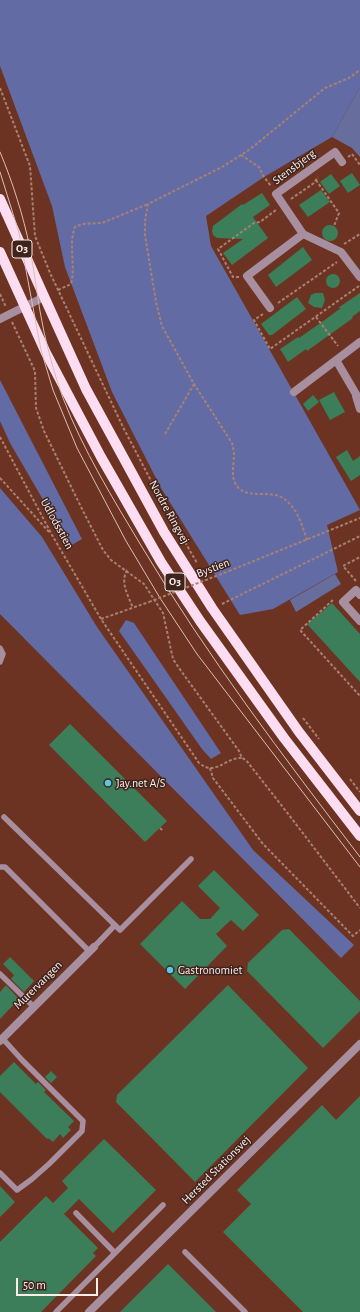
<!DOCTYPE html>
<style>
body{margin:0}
#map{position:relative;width:360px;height:1312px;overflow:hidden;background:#6d3322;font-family:"Alegreya Sans",sans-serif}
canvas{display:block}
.scale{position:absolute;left:16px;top:1278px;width:82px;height:18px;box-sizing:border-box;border:2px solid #fcede8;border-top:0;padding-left:5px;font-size:12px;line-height:14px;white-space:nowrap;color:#fcede8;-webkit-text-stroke:3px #3f241d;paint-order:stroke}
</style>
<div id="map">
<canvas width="360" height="1312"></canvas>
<div class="scale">50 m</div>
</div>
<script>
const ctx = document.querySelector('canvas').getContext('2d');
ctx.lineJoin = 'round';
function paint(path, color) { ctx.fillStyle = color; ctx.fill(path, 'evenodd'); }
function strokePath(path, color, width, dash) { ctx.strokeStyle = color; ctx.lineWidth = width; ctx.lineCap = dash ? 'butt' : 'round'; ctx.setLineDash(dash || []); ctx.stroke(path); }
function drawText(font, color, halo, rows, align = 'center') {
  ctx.font = font + ' "Alegreya Sans",sans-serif'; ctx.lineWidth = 3; ctx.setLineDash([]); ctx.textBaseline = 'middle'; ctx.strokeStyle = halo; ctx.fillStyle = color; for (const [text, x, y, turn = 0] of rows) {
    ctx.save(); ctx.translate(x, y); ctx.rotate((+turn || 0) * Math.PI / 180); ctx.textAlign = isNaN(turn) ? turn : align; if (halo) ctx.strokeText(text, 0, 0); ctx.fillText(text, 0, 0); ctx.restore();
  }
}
const green = new Path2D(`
 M360,87V157L352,148L332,137Z
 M335,574L341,584L296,612L290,600Z`);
const forest = new Path2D(`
 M0,0H360V87L332,137L264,177L206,216L211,246L360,510L327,525L338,572L273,609L240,615L161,488L112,392L65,267L52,206L0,66Z
 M0,380L82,539L70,546L10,443L0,421Z
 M0,488L42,537L97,627L253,850L354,945L341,958L0,614Z
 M126,620L134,623L221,753L211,759L202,749L119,631Z`);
const building = new Path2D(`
 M352,173L360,185L348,193L340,181Z
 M331,174L340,186L329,194L320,182Z
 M321,190L330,202L308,217L299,205Z
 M262,193L270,205L253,217L268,238L232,265L223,253L243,239L217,238L213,235L212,231L213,226L242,204L243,205Z
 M322 233a8 8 0 1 1 16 0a8 8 0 1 1-16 0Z
 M303,247L312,260L276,287L268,275Z
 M326 281a7 7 0 1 1 14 0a7 7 0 1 1-14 0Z
 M315,293H323L325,300L322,308L314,307L308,303L311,295Z
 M360,293V311L352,317L353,318L307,351L306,349L288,362L280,349L298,337L299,338L326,319L341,308H338Z
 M297,297L306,309L272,335H269L261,324Z
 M334,392L345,412L330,420L319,400Z
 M313,395L319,402L308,411L303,404Z
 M347,450L353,461L360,456V475L351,481L336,457Z
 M332,603L360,634V682L307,624Z
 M70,724L167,821L145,842L49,745Z
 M214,870L259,915L243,931L231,920L216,934L227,946L185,989L140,944L182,901L200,919H210L220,908L198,886Z
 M289,929L360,1001V1011L323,1048L247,971L248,963L282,930Z
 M10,957L34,981L24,992L11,979L14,975L3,964Z
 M6,985L18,998L16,1000L17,1001L0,1019V992Z
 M228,985L308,1068L195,1182L116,1102L117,1095Z
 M14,1062L36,1084L38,1082L46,1090L44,1092L74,1121L68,1127L71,1130L63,1138L60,1134L53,1142L48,1138L47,1139L0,1092V1076Z
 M51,1071L57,1077L51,1083L45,1077Z
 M360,1096V1312H303L223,1232L251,1204L237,1190L322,1105L336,1120Z
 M104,1139L156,1190L113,1233L79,1199L64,1214L98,1248L93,1253L96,1256L41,1312H0V1242L46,1196L53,1203L68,1188L62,1181Z
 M0,1186L15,1202L0,1217Z
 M168,1264L216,1312H120Z`);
const path = new Path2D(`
 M0,88L30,166L35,236L50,273L123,427L161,500L197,563
 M241,155L259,167L264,177L271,186
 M348,157L352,154L360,165
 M316,180L339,213L334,226
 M291,199L314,183L318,177
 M344,244L360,234
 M239,277H233L218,249L254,223L260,222L276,210
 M58,290L71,284C76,265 68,245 75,227L82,224L102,223L148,204
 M0,294L6,307
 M278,303L337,262
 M263,314L254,320L270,349L359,286
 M316,317L338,346
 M12,322L35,371L36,408L44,431L81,507L103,550L111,560L144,584L163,613L173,659L179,668L239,751L242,758L246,760L289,815L360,908
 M165,434L194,384
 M0,437L52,535L101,619L199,763C216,777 225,757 242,758
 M0,478L50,533
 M307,540C302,525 297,507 283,498C268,489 244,501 235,483C231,474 234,464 234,455C234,451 233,447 232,443L194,384L162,326L156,302L145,235V221L148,204L222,167L249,150L325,88L349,78L360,70
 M127,570C120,583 128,595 133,608
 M229,571L360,518
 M356,581L343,566L360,557
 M333,600L300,630L360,696
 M222,604L360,536
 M101,619L149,602
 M303,718L319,739
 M210,768L213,778L263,844L353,936L360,930
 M350,779L360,792
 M160,828L163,831`);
const service = new Path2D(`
 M0,648L3,654L0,662
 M4,817L120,930L191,859
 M0,867H5L89,951
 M94,947L115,925
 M0,974L34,1007
 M0,1173L17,1190L32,1179L49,1164L82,1131L83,1121L22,1060L3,1039
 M76,1213L115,1253
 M185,1252L245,1312
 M56,1312L163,1205`);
const minor = new Path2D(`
 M342,162L335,152L276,194L303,234L341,252L360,277
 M270,308L247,276L303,234
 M336,360L360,401
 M294,392L360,342
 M356,396L360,409
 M360,595L356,590L343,602L360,621
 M0,1041L94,947
 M89,1312L360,1044`);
const tertiary = new Path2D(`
 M0,319L44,297`);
const primary = new Path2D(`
 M0,199L86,389L164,532L212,608L299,732L360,811
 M0,252L46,353L101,457L161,562L200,621L284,738L360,836`);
const tram = new Path2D(`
 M0,152C13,183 23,215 30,248C35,276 38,304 44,332C49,354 55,376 63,398C83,450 113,499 142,547C207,656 283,756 360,857
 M0,172L19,233L41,350L53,390L77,448L126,541L160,598L197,654L360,867`);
const pathBridge = new Path2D(`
 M149,602L229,571`);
const markers = [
 [108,783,4,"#59c8e4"],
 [170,970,4,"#59c8e4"]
];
const shields = [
 [22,249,20],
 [175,582,20]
];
const shieldNames = [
 ["O3",22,249],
 ["O3",175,582]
];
const streetNames = [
 ["Stensbjerg",294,167,-37],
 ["Nordre Ringvej",169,512,61],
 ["Udlodsstien",57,524,61],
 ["Bystien",213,568,-21],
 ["Murervangen",38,985,-45],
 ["Hersted Stationsvej",216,1170,-45]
];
const poiNames = [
 ["Jay.net A/S",116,783],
 ["Gastronomiet",178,970]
];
paint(green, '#676e9d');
paint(forest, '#636ba5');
paint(building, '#3b7e59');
strokePath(path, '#a88074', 2, [3, 2]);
strokePath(service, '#a88fa0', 5.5);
strokePath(minor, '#a88fa0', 8);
strokePath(tertiary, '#a88fa0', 8);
strokePath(primary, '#fcddf2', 10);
strokePath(tram, '#d8beb6', 1);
strokePath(pathBridge, '#a88074', 2, [3, 2]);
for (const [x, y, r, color] of markers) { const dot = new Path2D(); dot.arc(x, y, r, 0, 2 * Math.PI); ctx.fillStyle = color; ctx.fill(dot); strokePath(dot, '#3f241d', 1.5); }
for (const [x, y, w] of shields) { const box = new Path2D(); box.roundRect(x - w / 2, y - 9, w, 18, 3); ctx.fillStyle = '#3f241d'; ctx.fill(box); strokePath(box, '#fcede8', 1); }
drawText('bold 11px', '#fcede8', null, shieldNames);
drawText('12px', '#fcede8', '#3f241d', streetNames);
drawText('12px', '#fcede8', '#3f241d', poiNames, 'left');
</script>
